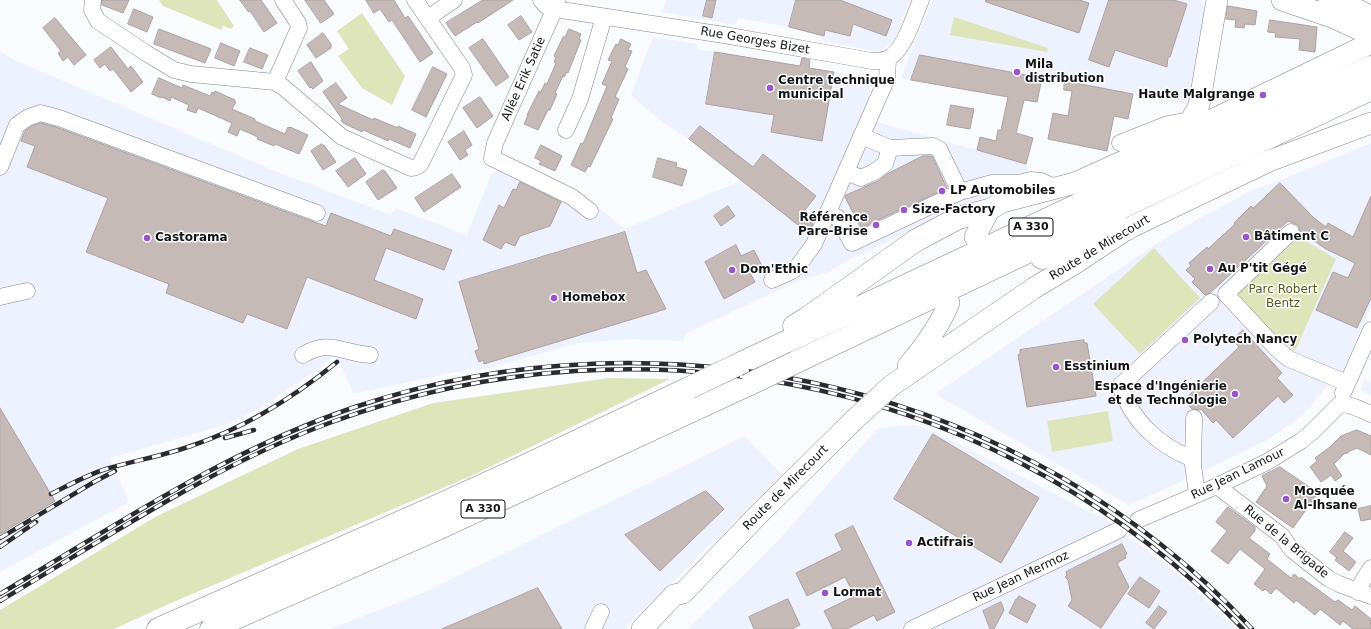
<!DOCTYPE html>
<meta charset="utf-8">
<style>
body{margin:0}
canvas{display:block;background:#fafbff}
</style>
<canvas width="1371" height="629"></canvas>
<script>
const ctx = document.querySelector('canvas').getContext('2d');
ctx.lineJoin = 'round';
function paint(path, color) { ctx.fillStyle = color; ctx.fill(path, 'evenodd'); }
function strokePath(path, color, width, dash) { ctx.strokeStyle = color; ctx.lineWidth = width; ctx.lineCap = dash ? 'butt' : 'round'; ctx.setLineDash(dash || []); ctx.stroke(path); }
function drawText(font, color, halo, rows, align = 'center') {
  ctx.font = font + ' "DejaVu Sans",sans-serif'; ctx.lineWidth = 3; ctx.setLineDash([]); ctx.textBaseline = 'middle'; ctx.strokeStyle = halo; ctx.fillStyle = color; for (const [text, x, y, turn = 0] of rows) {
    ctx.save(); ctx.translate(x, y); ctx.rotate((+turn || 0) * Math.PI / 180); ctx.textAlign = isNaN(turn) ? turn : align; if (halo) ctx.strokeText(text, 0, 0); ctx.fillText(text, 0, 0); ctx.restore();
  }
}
const built = new Path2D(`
 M666,0H910L894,41L881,52L822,41L823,36L789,27L738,18L735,25L662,12Z
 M932,0H1201L1205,8L1188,105L1043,76L1037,102L901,78Z
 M653,37L698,44L697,49L845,74V76L867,80L870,88L869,108L873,121L1026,164L1032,185L995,194L969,203L853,258L828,272L796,282L685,334L683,341L628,339L578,343L486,369L477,370L470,369L353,394L341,365L334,356L317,370L261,407L241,418L214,428L110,458L129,502L0,572V51L14,60L275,171L391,215L395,208L467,235L492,173L500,171L508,154L561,182L578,193L593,203L624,229L741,181L689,139L662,122L631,95Z
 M1371,143V307L1340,377L1329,383L1312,405L1297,420L1265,441L1200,473L1199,465L1185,466V480L1129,505L935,394L1153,246L1198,219L1253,190L1281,180Z
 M1365,379L1371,382V395L1360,390Z
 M916,425L940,434L1045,489L1098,516H1102L1171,569L1199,593L1235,629H688L776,543L878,428Z
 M745,436L782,475L624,629H330L425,592Z`);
const green = new Path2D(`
 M159,0H217L234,26L231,29L223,26L221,30L163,6Z
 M362,13L405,76L392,105L362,88L338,56L349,49L337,31Z
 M954,17L1048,48L1047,52L950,35Z
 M1299,237L1336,259L1295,351L1272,334L1236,296Z
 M1154,248L1200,298L1140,354L1093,304Z
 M609,378L670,379L471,476L171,603L114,629H0V610L157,516L298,449L433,403Z
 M1108,411L1113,441L1052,452L1047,421Z`);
const building = new Path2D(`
 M102,0H129L123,13L102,5Z
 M240,0H261L277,23L264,32L250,11L249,12Z
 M305,0H324L334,14L321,23Z
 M366,0H394L405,18L408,16L433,53L420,62L392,20L389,22L380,9L374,13Z
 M483,0H513L478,23L477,22L455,36L446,23Z
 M707,0H716L712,18L703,16Z
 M796,0H840L892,20L886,36L853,24L850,36L825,30L824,36L789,27Z
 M986,0H1079L1089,3L1079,33L986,2Z
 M1109,0H1174L1187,4L1170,57H1168L1167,67L1115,50L1109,67L1089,60Z
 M1228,6L1257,11L1255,25L1245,24L1244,28L1235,27L1236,20L1226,19Z
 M134,9L153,17L147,32L128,24Z
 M521,16L532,32L519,40L508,25Z
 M55,18L86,55L74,65L68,57L63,61L58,53L61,51L43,28Z
 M1270,20L1317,27L1315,52L1299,50L1300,39L1275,37L1276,33L1268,32Z
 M159,29L211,49L205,63L154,44Z
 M569,29L581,34L579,39L581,40L568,73L567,72L564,77L563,76L555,93L557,94L550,110H548L538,130L524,124L528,115H527L539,91L541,92L545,83L547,84L556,63L554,62L556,57L554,56L563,37H565Z
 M323,33L331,44V48L316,58L307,45Z
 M483,39L509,77L496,86L469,48Z
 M621,39L631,44L628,50L632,51L625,67L628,69L615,97L619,99L611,118L613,119L590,167L588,166L585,172L571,165L581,143L583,144L607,86L602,84L612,61L608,60L616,44L618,45Z
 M221,43L240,51L234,66L215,58Z
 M111,47L128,69L131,66L143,82L131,92L113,69L110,71L105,64L100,68L94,60Z
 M250,48L268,55L262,69L244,62Z
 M715,52L800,66L802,58L810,60L809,68L834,72L822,141L771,132L774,115L706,104Z
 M920,55L1042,78L1037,102L1024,100L1016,133L1033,138L1026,164L977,150L980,137L996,141L998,130H1001L1008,97L911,80Z
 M311,62L323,81L313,89L311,87L310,88L298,71Z
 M433,67L447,74L426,117L412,110Z
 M159,78L182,88L183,85L210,96L212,92L214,93L215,91L235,100L234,101L236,102L232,109L255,119V121L285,134L288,127L289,128L290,127L308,135L299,154L275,144L274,146L257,139L258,137L240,129L237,136L228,132L232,123L198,108L196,113L187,110L189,105L171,97L170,101L162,97L161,98L152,94Z
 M1065,81L1133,94L1128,119L1114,116L1107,151L1048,139L1053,113L1068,116L1072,91L1064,90Z
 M336,83L347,98L338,104L373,120L374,118L398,128V126L416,134L410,148L389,139L388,141L363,130L362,132L343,123V122L341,121L342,119L323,92Z
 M480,97L493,116L477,128L463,108Z
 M951,105L974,109L970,129L947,125Z
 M41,123L56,127L314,222L326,226L331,213L391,236L394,229L452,250L444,270L386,248L374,280L423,299L416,319L307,277L287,329L247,314L243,323L166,293L169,284L86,252L108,198L27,167L35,146L21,141L25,131L32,126Z
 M700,126L753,167L763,154L816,196L801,215L813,224L808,233L689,139Z
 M464,131L472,145L465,150L468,155L460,160L448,142Z
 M322,144L323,146L324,145L336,162L323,170L311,151Z
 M541,145L562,156L555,171L539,164L541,161L535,158Z
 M923,156H932L947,188L861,228L845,197L846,195L878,181L887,174Z
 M355,158L366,174L348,187L336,171Z
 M658,158L677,163L676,167L687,170L682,186L653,177Z
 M383,170L384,171H385L397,188L378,200L366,182Z
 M452,174L461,187L424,212L415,198Z
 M520,182L561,202L550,226L520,236L515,246L505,242L501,249L483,240L499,205L504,208L513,189L516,190Z
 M1280,183L1314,218L1326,227L1328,223L1353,237L1371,196V298L1357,328L1316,310L1333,272L1348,278L1355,263L1326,249L1300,231L1298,225L1288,221L1210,293L1205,295L1192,282L1195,279L1186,270L1191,266L1189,263L1207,247L1208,249L1235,224L1234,223L1251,206L1253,208Z
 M728,206L735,216L721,226L714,216Z
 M625,232L637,273L646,270L666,309L484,364L483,360L479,362L475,351L479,349L459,282Z
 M736,245L741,256L754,250L762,266L750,273L755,282L724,299L705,262Z
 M1243,330L1282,373L1277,378L1293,395L1284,403L1278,396L1233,438L1216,420L1213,423L1201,409L1199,410L1192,409L1184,400L1239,347L1233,340Z
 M1084,340V343H1087L1096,396L1027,407L1018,355L1020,354V350Z
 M0,408L55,501L0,534Z
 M1357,430L1371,436V455L1357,448L1350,451L1346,454L1345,453L1334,464L1342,476L1335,481L1331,475L1321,482L1310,467L1317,461L1315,458L1330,447L1341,436Z
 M933,434L1039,498L1001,563L894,499Z
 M1280,467L1318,493L1293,528L1256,502L1267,486L1262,476Z
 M706,491L724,509L660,571L625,535Z
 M1371,506V519L1361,521L1358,509Z
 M1228,507L1255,527V531L1249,538L1270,554L1267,559L1291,578L1294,574L1300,579L1301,577L1335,602L1338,600L1352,610L1355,606L1371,619V629H1353L1343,621L1340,625L1320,609L1315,615L1296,600L1294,603L1276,588L1271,594L1265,589L1263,591L1254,584L1265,569L1240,549L1228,564L1211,551L1227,531L1216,522Z
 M853,526L895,612L877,621L874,615L847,629H833L824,611L855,596L845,577L807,596L796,573L842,550L835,535Z
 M1345,532L1353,538L1343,551L1356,562L1349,571L1335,560L1337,558L1330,552Z
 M1122,544L1127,554L1125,555L1126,558L1117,563L1129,587L1101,628L1068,606L1072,600L1068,580L1065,577L1067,575L1066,572Z
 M1140,577L1160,591L1149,608L1128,594Z
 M538,588L562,629H442Z
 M1019,596L1036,605L1027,623L1009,613L1016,599H1017Z
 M788,599L800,625L792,629H754L749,617Z
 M1001,602L1004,610L994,629H990L983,611Z
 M1159,606L1167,612L1154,629L1146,623Z`);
const minor = new Path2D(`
 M93,0L92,10L98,21L146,53L174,70L191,74L275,82L283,87L342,137L411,168C416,168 418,167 421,163L464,75L462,68L415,0
 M541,0L546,6L555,9L724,35L872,61C877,61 882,61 887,59C904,52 914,16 921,0
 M557,0L552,15L495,143L492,158L572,197L590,211
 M428,18L454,0
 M275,82L299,28L298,23L283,0
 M566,130L580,99L604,17
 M1120,143L1168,124L1190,120
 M0,167L17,125L27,118L40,113L59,118L317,213
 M846,172L861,178L874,172L885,164L890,148L861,136
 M960,192L992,183H1019L1031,180L1041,181L1055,187
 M828,212L838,218L852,243L960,192L939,149L933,146L890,148
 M1291,232L1226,294L1277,349L1289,359L1347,383
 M772,280L792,271L798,266L814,244L887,78L888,59
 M0,297L27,291
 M303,355C329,338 344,354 370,355
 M1343,393L1371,330
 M1340,404C1352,404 1361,410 1371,414
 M1194,418L1193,465L1197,494
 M1193,459C1159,446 1132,421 1120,386L1211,302
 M1217,486L1282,536L1291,549L1329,579L1339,584L1371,596
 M1138,520L1217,486L1267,462L1301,441L1312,432L1340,404
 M1358,592L1362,582L1371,568
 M593,629L601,612
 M912,629L1119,530`);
const major = new Path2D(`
 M1282,0L1332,17L1371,35
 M1329,0L1354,8L1371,17
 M1181,135L1198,108L1200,100L1217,0
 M975,237L989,210L1002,202L1075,183L1181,135L1371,43
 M908,366C925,346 939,327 949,303
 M891,386L1034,288L1074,264L1127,229L1269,161L1371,123
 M642,629L674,595L683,593L757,516L854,420`);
const highway = new Path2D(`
 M1042,258L1127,229
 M794,326L807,318L915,241L958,218L989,210
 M796,362L1371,89
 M739,364L1371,67
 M158,629L441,504L516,470L689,388
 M211,629L442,527L752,383`);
const rail = new Path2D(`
 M225,438L254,430
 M51,494C69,485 87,475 106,469C133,461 162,456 188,447C243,429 293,398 337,362
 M0,538L94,482L115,471
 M0,547L36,522
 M0,594C115,526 227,450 355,407C664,303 1029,386 1252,629
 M0,601C108,537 214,465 332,422C649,306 1009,384 1243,629`);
const majorBridge = new Path2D(`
 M854,420L891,386`);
const highwayBridge = new Path2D(`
 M752,383L796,362
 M689,388L739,364`);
const markers = [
 [1017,72,4,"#9956ca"],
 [770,88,4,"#9956ca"],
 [1263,95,4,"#9956ca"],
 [942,191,4,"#9956ca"],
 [904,210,4,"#9956ca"],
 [876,225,4,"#9956ca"],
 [1246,237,4,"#9956ca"],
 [147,238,4,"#9956ca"],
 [1210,269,4,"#9956ca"],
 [732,270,4,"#9956ca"],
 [554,298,4,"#9956ca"],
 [1185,340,4,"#9956ca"],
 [1056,367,4,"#9956ca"],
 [1235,394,4,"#9956ca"],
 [1286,499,4,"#9956ca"],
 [909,543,4,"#9956ca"],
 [825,593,4,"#9956ca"]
];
const shields = [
 [1031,227,44],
 [483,509,44]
];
const shieldNames = [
 ["A 330",1031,227],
 ["A 330",483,509]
];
const streetNames = [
 ["Rue Georges Bizet",755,41,10],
 ["Allée Erik Satie",524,79,-66],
 ["Route de Mirecourt",1100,248,-31],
 ["Rue Jean Lamour",1238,474,-26],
 ["Route de Mirecourt",786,488,-45],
 ["Rue de la Brigade",1286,542,40],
 ["Rue Jean Mermoz",1021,577,-25]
];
const poiNames = [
 ["Mila",1025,65],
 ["distribution",1025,79],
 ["Centre technique",778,81],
 ["municipal",778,95],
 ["Haute Malgrange",1255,95,"right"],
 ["LP Automobiles",950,191],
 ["Size-Factory",912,210],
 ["Référence",868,218,"right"],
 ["Pare-Brise",868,232,"right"],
 ["Bâtiment C",1254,237],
 ["Castorama",155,238],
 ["Au P'tit Gégé",1218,269],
 ["Dom'Ethic",740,270],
 ["Homebox",562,298],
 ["Polytech Nancy",1193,340],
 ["Esstinium",1064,367],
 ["Espace d'Ingénierie",1227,387,"right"],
 ["et de Technologie",1227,401,"right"],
 ["Mosquée",1294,492],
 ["Al-Ihsane",1294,506],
 ["Actifrais",917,543],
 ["Lormat",833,593]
];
const parkNames = [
 ["Parc Robert",1283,290],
 ["Bentz",1283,304]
];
paint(built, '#eef2ff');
paint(green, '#dfe5bb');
paint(building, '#c5bab8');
strokePath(building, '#aca19f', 1);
strokePath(minor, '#82858d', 17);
strokePath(major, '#82858d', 22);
strokePath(highway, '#82858d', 23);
strokePath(minor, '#fff', 16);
strokePath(major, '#fff', 21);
strokePath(highway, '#fff', 22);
strokePath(rail, '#2a2b2e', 4.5);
strokePath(rail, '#fff', 3, [9]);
strokePath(majorBridge, '#82858d', 22, []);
strokePath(highwayBridge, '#82858d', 23, []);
strokePath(majorBridge, '#fff', 21);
strokePath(highwayBridge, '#fff', 22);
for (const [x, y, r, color] of markers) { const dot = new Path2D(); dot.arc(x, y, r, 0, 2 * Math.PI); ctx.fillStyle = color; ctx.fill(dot); strokePath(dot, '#fff', 1.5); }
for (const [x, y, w] of shields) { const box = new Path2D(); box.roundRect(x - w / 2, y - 9, w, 18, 3); ctx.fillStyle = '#fff'; ctx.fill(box); strokePath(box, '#121316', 1); }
drawText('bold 11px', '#121316', null, shieldNames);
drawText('12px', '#121316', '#fff', streetNames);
drawText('bold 12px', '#121316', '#fff', poiNames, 'left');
drawText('12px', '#565b1d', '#fff', parkNames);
</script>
